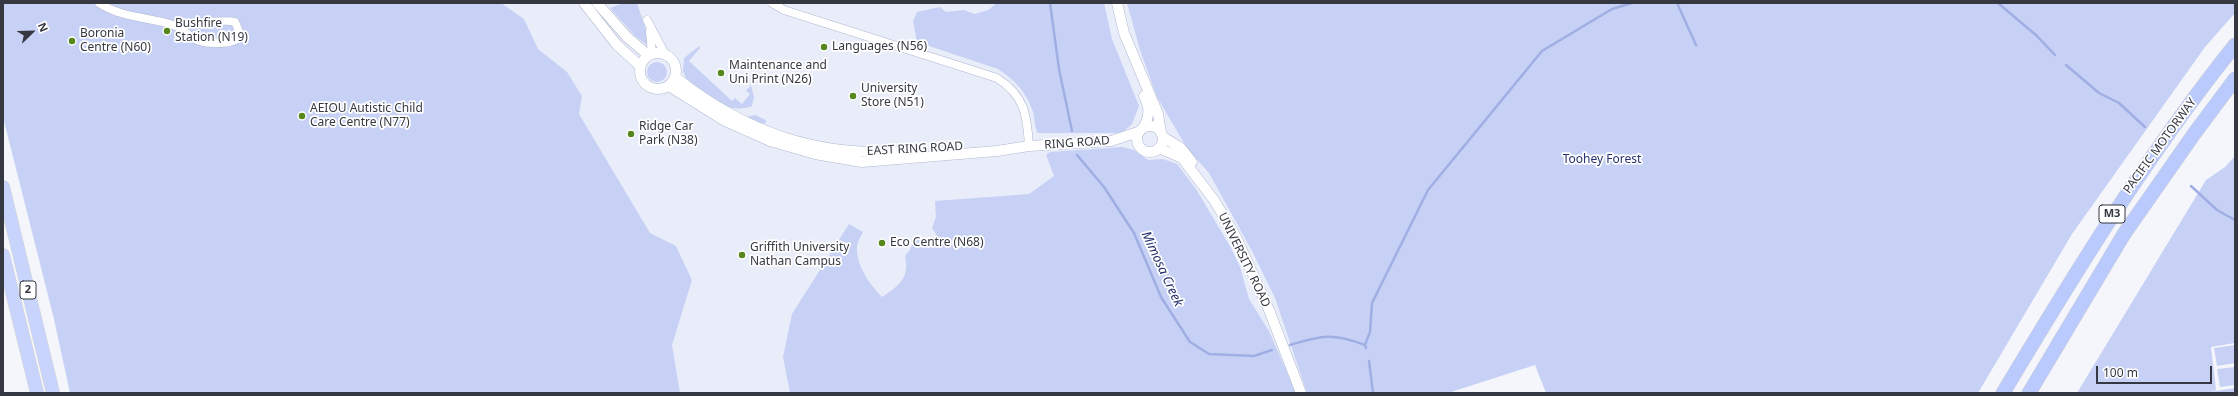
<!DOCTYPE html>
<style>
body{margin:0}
#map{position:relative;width:2238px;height:396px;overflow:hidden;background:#f4f6fb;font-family:"Noto Sans",sans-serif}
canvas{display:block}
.frame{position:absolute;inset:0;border:4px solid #353841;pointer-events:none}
.north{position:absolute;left:12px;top:12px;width:40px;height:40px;-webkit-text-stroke:3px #fff;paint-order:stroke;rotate:67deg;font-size:11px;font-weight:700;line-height:16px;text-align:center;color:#353841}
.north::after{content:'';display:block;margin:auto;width:14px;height:18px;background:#353841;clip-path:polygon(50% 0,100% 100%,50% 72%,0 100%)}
.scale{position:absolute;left:2096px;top:366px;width:116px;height:18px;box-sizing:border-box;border:2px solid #353841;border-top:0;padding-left:5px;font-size:12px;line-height:14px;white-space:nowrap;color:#353841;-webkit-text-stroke:3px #fff;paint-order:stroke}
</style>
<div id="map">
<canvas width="2238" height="396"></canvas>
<div class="frame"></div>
<div class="north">N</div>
<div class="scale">100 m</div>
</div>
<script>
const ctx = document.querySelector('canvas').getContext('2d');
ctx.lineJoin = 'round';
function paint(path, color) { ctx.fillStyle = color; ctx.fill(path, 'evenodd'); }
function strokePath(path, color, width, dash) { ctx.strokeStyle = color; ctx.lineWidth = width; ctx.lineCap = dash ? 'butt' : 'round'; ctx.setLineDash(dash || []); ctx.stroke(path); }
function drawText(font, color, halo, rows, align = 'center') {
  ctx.font = font + ' "Noto Sans",sans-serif'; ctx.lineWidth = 3.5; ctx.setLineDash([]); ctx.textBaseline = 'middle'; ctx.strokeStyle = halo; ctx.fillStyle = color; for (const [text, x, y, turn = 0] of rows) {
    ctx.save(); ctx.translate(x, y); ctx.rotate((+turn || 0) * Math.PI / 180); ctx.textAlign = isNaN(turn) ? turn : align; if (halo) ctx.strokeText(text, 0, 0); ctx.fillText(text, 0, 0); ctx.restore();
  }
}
const built = new Path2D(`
 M3,3H1398L1323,393H70L54,319L3,117Z`);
const green = new Path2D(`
 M3,3H501L524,19L538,49L567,72L582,96L579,114L650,233L676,246L692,280L672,345L680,393H70L54,319L3,117Z
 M623,3H637L647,33V45L635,36L610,8Z
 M997,3H1104L1112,39L1139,106L1132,124L1122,133H1038C1034,127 1035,119 1033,112C1027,93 1015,80 998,69L917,42L913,21L917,12L940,7L946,12L964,10L975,14L988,10Z
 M1127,3H2235V13L2205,47L2072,234L1978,393H1546L1535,365L1448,393H1307L1275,298L1252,251L1209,173L1187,148L1157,97L1140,50Z
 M699,46L700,48L689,61L732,101L735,98L742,104L750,94L746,91L751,85L754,97L752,106C726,116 705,94 686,78L683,71L684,58Z
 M647 72a10 10 0 1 1 20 0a10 10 0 1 1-20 0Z
 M755,115L766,120V123L760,124L746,117Z
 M1122,147L1134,150L1148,160L1163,159L1177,164L1196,189L1231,248L1240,267L1249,299L1269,331L1296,393H790L783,357L792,314L849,224L863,232C861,236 857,242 857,247C856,266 870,284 882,297C899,286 910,278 905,256L910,250L915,238L922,241L934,242L936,234L932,228L936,217L935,201L1029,194L1054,176L1046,155L1050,152Z
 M2235,156V343L2211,347L2216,390L2206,393H2077L2206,180L2225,167Z
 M2235,345V363L2217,366L2214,348Z
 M2235,367V385L2220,387L2217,369Z
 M2235,388V393H2209V392Z`);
const stream = new Path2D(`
 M1050,3L1059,69L1072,131
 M1677,3L1696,45
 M1998,3L2037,36L2055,55
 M2066,65L2099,93L2119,103L2145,127
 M1077,155L1104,187L1134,233L1161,297L1190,342L1209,354L1254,356L1272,350
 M2191,186L2217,210L2235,220
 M1290,345C1323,335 1333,333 1365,345L1366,348
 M1365,345L1370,332L1372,303L1428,190L1542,51L1612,9L1632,3
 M1369,361L1373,393`);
const minor = new Path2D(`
 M99,3C121,18 149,17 173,25C183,27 189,38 199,41C209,44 234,45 241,36L235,22C229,19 184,24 175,25
 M772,3L784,10L997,78C1025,96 1027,115 1029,146
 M647,20L665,54
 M650,31L652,54`);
const tertiary = new Path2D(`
 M584,3L617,45L640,66
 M597,3L627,37L648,55
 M1117,3L1124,33L1158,114L1161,133
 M640 71a18 18 0 1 1 36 0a18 18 0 1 1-36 0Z
 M675,77C747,134 820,158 911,151
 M669,86L725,121L770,141L815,154L862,162L997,151L1029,146L1111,141L1138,132
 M1137 139a13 13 0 1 1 26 0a13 13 0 1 1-26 0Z
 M1143,128C1150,116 1150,108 1144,96
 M1163,137L1181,148L1192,162
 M1159,148L1182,158L1214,200L1236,237L1269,310L1301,393`);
const trunk = new Path2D(`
 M3,187L53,393
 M3,255L37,393`);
const motorway = new Path2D(`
 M2003,393C2075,273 2147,155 2235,45
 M2029,393L2124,234L2194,134L2235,79`);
const markers = [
 [167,31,4,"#55871d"],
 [72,41,4,"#55871d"],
 [824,47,4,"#55871d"],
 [721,73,4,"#55871d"],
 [853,96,4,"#55871d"],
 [302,116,4,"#55871d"],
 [631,134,4,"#55871d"],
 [882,243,4,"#55871d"],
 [742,255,4,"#55871d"]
];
const shields = [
 [2112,214,26],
 [28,290,16]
];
const shieldNames = [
 ["M3",2112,214],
 ["2",28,290]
];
const poiNames = [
 ["Bushfire",175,24],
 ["Station (N19)",175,38],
 ["Boronia",80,34],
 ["Centre (N60)",80,48],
 ["Languages (N56)",832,47],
 ["Maintenance and",729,66],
 ["Uni Print (N26)",729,80],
 ["University",861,89],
 ["Store (N51)",861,103],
 ["AEIOU Autistic Child",310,109],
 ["Care Centre (N77)",310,123],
 ["Ridge Car",639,127],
 ["Park (N38)",639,141],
 ["Eco Centre (N68)",890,243],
 ["Griffith University",750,248],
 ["Nathan Campus",750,262]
];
const streetNames = [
 ["RING ROAD",1077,143,-4],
 ["PACIFIC MOTORWAY",2160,146,-54],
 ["EAST RING ROAD",915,149,-3],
 ["UNIVERSITY ROAD",1244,260,64]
];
const parkNames = [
 ["Toohey Forest",1602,160]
];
const waterNames = [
 ["Mimosa Creek",1162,269,65]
];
paint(built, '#e9edfa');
paint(green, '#c7d1f5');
strokePath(stream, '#9fafe4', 2.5);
strokePath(minor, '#b0b8d0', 9);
strokePath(tertiary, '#b0b8d0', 11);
strokePath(trunk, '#d3d3d5', 14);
strokePath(motorway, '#d3d3d5', 15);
strokePath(minor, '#fff', 8);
strokePath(tertiary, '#fff', 10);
strokePath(trunk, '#c8d4fc', 13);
strokePath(motorway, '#bbcafc', 14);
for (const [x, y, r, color] of markers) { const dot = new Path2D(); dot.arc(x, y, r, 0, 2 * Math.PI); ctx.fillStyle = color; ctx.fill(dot); strokePath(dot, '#fff', 1.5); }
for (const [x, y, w] of shields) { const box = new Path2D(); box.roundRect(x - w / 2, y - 9, w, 18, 3); ctx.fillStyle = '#fff'; ctx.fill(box); strokePath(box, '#353841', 1); }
drawText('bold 11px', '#353841', null, shieldNames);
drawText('12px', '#353841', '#fff', poiNames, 'left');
drawText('12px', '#353841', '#fff', streetNames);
drawText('12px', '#273271', '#fff', parkNames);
drawText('italic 13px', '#25306e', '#fff', waterNames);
</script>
